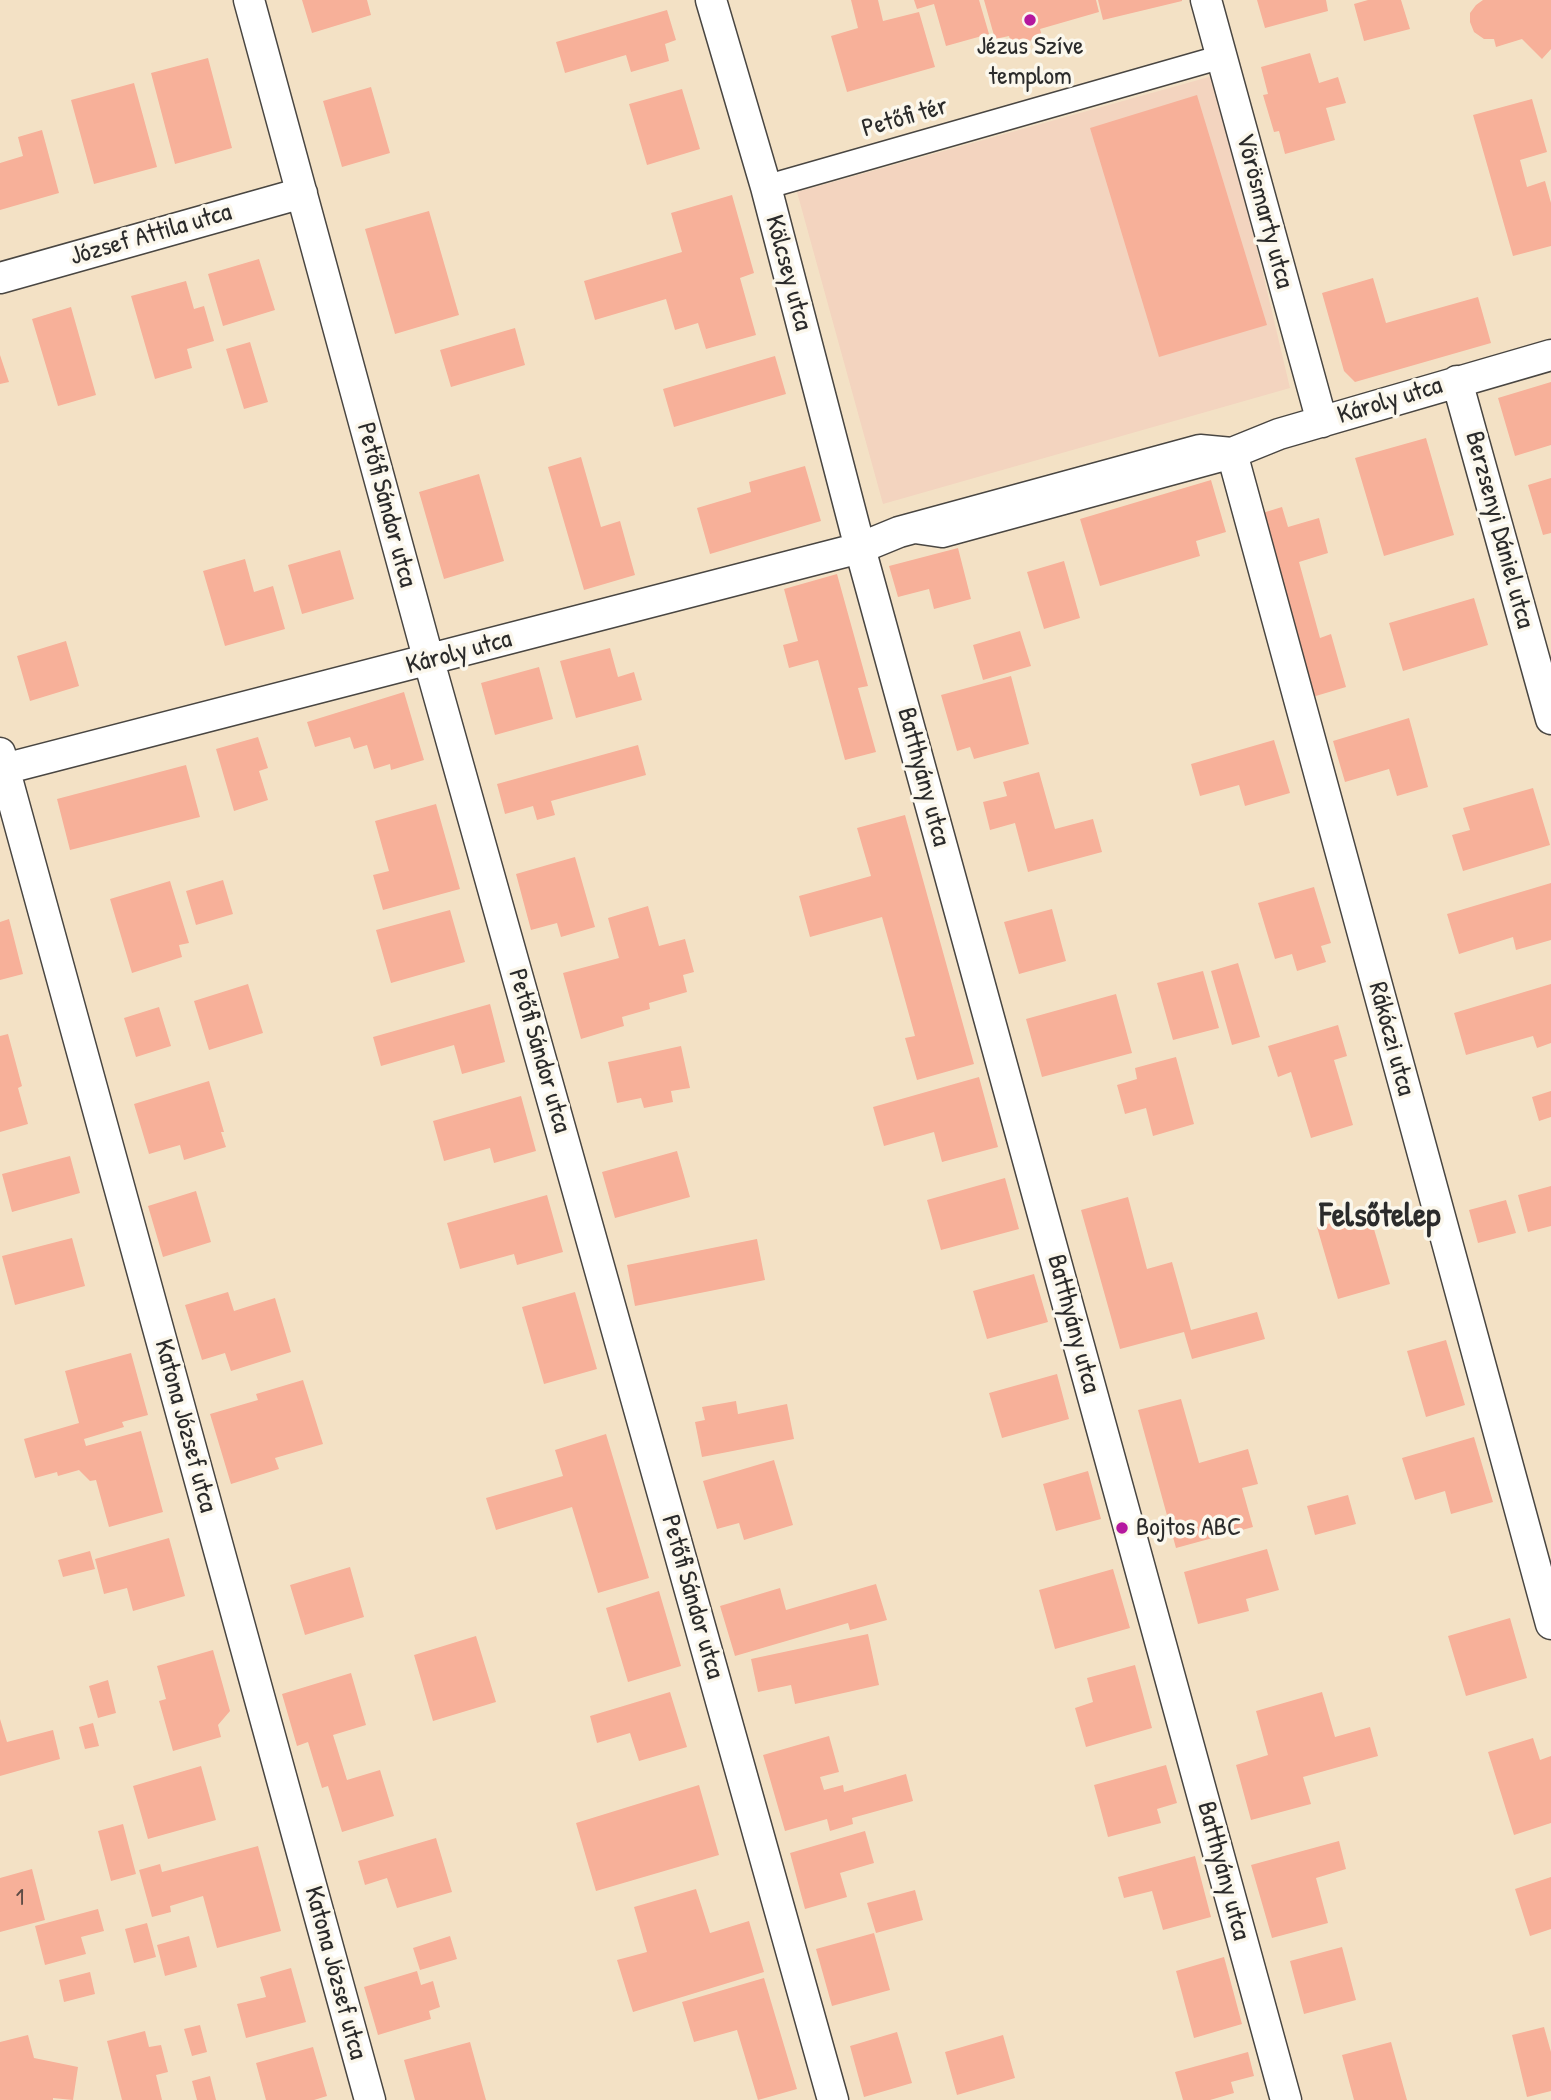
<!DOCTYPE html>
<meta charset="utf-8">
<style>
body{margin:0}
canvas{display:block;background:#f3e1c5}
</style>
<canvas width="1551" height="2100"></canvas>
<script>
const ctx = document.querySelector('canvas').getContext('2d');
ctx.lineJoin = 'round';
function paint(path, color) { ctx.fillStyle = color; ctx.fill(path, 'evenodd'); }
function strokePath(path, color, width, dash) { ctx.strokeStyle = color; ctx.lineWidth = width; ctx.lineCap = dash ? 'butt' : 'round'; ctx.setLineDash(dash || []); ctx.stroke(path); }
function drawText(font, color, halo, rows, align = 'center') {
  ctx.font = font + ' "Patrick Hand",sans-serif'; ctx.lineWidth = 7; ctx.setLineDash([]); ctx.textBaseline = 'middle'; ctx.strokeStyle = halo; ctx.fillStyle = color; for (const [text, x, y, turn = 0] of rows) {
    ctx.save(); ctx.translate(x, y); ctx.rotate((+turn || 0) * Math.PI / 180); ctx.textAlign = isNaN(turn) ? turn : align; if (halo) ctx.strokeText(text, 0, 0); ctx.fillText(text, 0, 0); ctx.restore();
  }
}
const built = new Path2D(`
 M1216,75L1290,388L883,504L797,192Z`);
const building = new Path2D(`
 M302,0H367L371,15L312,33Z
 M851,0H878L883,21L919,12L935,67L847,92L831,36L858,28Z
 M914,0H979L989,34L946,46L934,4L917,9Z
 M984,0H1096L1099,12L1040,29L1042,37L1012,46L1009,36L995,39Z
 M1098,0H1182V1L1103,20Z
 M1257,0H1326L1328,11L1265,28Z
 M1368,0H1401L1410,29L1364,41L1354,4Z
 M1483,0H1551V49L1542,59L1522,39L1496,47L1494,39H1484L1474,32L1470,22V13L1476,5Z
 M667,10L676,40L665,44L669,61L631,72L626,55L565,73L556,42Z
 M1310,53L1319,83L1338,77L1346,103L1326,108L1335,140L1285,154L1279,131L1274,132L1263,95L1268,94L1261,67Z
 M208,58L232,148L175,164L151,73Z
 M134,83L157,167L94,184L71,100Z
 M371,87L390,153L342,167L323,101Z
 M682,89L700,149L647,165L629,104Z
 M1197,95L1267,325L1159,357L1090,128Z
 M1532,99L1547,152L1520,160L1527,187L1545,181L1551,203V246L1513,256L1473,115Z
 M42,130L59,193L0,210V163L23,156L18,137Z
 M732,195L754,273L740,278L756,335L706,349L698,323L675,330L666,299L595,320L584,281L682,252L671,213Z
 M429,211L459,315L395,334L365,229Z
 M259,259L275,310L223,326L208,274Z
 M1373,278L1386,323L1478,297L1491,343L1355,382L1344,371L1322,293Z
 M186,281L194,309L204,306L214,341L187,349L192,368L155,379L131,296Z
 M71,307L96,395L58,406L32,319Z
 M515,328L525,365L451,387L440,350Z
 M250,342L268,402L244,409L226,349Z
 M0,355L9,382L0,384Z
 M775,356L786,394L674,427L663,389Z
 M1551,382V445L1515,456L1498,398Z
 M1426,438L1454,535L1384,556L1355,458Z
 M581,457L601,527L620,521L635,575L584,590L548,467Z
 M805,466L821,521L710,554L697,508L751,492L749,482Z
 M479,474L504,561L444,579L419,492Z
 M1551,478V533L1543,535L1528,485Z
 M1211,480L1226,532L1196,541L1200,556L1100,586L1080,519Z
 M1282,507L1288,527L1319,518L1328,553L1299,562L1320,638L1331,634L1346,687L1309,698L1256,515Z
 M958,548L971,599L934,609L929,589L898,597L889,566Z
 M340,550L354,599L302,614L288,565Z
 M245,559L254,592L273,586L285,629L225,646L203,571Z
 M1064,561L1080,618L1044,629L1027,572Z
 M837,574L868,686L858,688L876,752L845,760L818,660L789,668L783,645L798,641L784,589Z
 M1474,598L1488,645L1403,671L1389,623Z
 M1020,631L1031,666L983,680L973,645Z
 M66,641L79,686L30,701L17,656Z
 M610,648L618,677L634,672L642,700L576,718L560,661Z
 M539,667L553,719L495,735L481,683Z
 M1011,676L1029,744L974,759L970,747L957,751L941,695Z
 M404,692L424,760L391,770L390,764L374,769L367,745L354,749L350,737L315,747L307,722Z
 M1409,718L1428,787L1397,796L1389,769L1345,782L1333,741Z
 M258,737L268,768L259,771L268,800L234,811L216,749Z
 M1274,740L1290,793L1245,806L1239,785L1200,796L1191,764Z
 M638,745L646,775L551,801L555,815L537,820L533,806L505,814L497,784Z
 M186,765L200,817L70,850L57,799Z
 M1039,772L1055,829L1093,819L1102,852L1028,872L1015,823L990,830L983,802L1007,796L1003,782Z
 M1533,788L1550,845L1463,871L1452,835L1470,830L1463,808Z
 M436,804L460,889L383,910L373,875L389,871L375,821Z
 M905,815L974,1064L917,1080L905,1038L915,1036L882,917L810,937L799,896L871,876L857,828Z
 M575,857L595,927L561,937L557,923L531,930L516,874Z
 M223,880L233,914L196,925L186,891Z
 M170,881L189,943L179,945L182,957L132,973L110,899Z
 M1551,883V940L1516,950L1513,937L1459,954L1447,914Z
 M1314,887L1331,943L1321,946L1326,962L1297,971L1292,954L1275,959L1258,903Z
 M648,906L659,946L685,939L694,972L683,975L687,992L649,1003L650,1009L622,1017L624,1026L581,1039L563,973L619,958L608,918Z
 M1052,909L1066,961L1019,974L1004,922Z
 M450,910L465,962L391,983L376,930Z
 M9,919L23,974L0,980V922Z
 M1238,963L1260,1037L1232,1045L1211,971Z
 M1203,971L1219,1028L1173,1040L1157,983Z
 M248,984L263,1033L209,1050L194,1001Z
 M1551,984V1043L1537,1048L1533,1036L1466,1055L1454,1013Z
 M1116,994L1132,1053L1042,1077L1026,1019Z
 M490,1004L505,1062L462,1074L454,1045L381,1066L373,1037Z
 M159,1007L171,1046L136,1057L124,1018Z
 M1338,1025L1347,1056L1334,1060L1353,1125L1311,1138L1291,1072L1278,1077L1268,1046Z
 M8,1034L22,1086L18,1088L28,1124L0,1132V1036Z
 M681,1046L690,1088L671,1091L673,1102L644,1108L641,1098L617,1103L608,1062Z
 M1176,1057L1194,1124L1153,1136L1146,1108L1125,1114L1117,1085L1137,1079L1135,1068Z
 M979,1077L998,1147L942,1162L934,1132L884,1146L873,1107Z
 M209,1081L224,1132H221L226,1147L184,1160L180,1145L149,1154L134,1104Z
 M1551,1091V1117L1539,1121L1532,1097Z
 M521,1096L536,1151L494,1163L490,1148L444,1161L433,1121Z
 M677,1151L690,1197L615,1218L602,1172Z
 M70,1156L80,1193L12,1212L2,1174Z
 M1005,1178L1019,1229L941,1250L927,1200Z
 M1551,1186V1226L1528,1232L1518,1195Z
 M196,1191L211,1242L163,1257L148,1206Z
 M547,1195L563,1252L517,1265L514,1254L460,1269L447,1223Z
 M1128,1197L1147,1269L1172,1262L1191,1330L1257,1312L1265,1339L1192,1359L1184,1332L1120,1349L1081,1210Z
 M1506,1200L1516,1233L1478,1243L1469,1210Z
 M1369,1212L1390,1284L1338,1299L1317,1227Z
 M72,1238L85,1286L15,1305L2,1256Z
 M757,1239L765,1280L635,1306L627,1265Z
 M1034,1274L1048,1322L987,1339L973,1291Z
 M228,1292L234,1311L275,1298L291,1352L231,1371L225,1353L202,1360L185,1305Z
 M575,1292L597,1369L544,1384L522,1307Z
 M1446,1340L1465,1405L1426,1417L1407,1351Z
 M131,1353L148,1415L122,1422L124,1427L84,1439L86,1446L141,1431L163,1512L109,1527L96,1480L90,1481L79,1470L58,1476L57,1472L35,1478L24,1439L79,1423L65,1371Z
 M1057,1374L1069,1419L1002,1438L989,1393Z
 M303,1380L323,1444L275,1458L279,1469L231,1484L210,1414L258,1400L256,1394Z
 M1181,1399L1199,1463L1248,1449L1258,1484L1242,1488L1253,1527L1176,1548L1138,1410Z
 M736,1401L738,1414L787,1404L794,1439L702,1457L695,1422L705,1420L702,1407Z
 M606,1434L649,1578L598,1593L572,1507L496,1530L486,1498L563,1476L555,1450Z
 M1474,1437L1493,1502L1451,1514L1445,1491L1415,1500L1402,1458Z
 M774,1460L793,1525L744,1540L739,1523L717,1529L703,1481Z
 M1088,1471L1101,1519L1056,1531L1043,1484Z
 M1348,1495L1356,1524L1315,1535L1307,1506Z
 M169,1538L185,1596L133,1611L127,1588L104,1594L95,1559Z
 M1267,1549L1279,1590L1246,1599L1249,1611L1198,1624L1184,1572Z
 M90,1551L95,1569L63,1577L58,1560Z
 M350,1567L364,1617L305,1635L290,1585Z
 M1113,1569L1130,1628L1055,1649L1039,1590Z
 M876,1584L887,1620L850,1630L848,1623L735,1656L720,1606L780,1588L786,1610Z
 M659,1591L681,1666L628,1682L606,1608Z
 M1510,1618L1527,1678L1466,1696L1448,1636Z
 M868,1634L879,1685L795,1704L791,1685L758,1692L751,1659Z
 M476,1636L496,1702L433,1721L414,1655Z
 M213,1650L230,1711L218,1725L221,1737L173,1751L159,1701L166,1699L157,1666Z
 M1135,1665L1152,1728L1086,1747L1075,1708L1093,1702L1087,1678Z
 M351,1673L366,1725L333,1735L347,1780L380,1770L394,1816L342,1832L328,1786L322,1788L308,1742L297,1746L282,1694Z
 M108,1680L116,1713L98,1718L89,1686Z
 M670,1692L687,1747L639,1761L630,1733L597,1743L590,1716Z
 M1322,1692L1335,1737L1370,1727L1378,1756L1303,1777L1311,1804L1251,1820L1236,1765L1268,1755L1256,1711Z
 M0,1719L7,1742L53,1730L60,1759L0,1776Z
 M93,1723L99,1746L85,1749L79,1727Z
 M829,1736L839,1772L820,1777L824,1790L843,1785L844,1792L906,1774L913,1801L852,1818L853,1824L830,1831L827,1819L785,1831L763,1755Z
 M1533,1738L1540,1760L1551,1756V1823L1514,1835L1488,1752Z
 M1166,1765L1177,1803L1157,1809L1161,1823L1108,1837L1094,1785Z
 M201,1766L216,1820L148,1839L133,1786Z
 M699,1785L719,1855L596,1891L576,1823Z
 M123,1824L136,1874L111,1881L98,1831Z
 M865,1831L874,1863L840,1873L847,1897L805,1909L790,1853Z
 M436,1838L452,1892L397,1908L387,1878L365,1885L358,1861Z
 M1339,1841L1346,1869L1316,1878L1328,1923L1272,1938L1251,1865Z
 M258,1846L281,1931L217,1948L203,1896L170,1906L171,1912L152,1917L139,1870L160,1864L162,1872Z
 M1195,1856L1211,1917L1163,1930L1152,1891L1124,1898L1118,1877Z
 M32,1869L45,1920L0,1932V1878Z
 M1551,1877V1929L1530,1936L1515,1889Z
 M696,1889L710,1933L749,1921L764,1972L633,2012L617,1960L647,1952L634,1907Z
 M915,1890L923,1920L876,1933L867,1903Z
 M98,1909L104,1931L81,1937L86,1954L45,1965L35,1926Z
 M147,1923L156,1957L134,1963L125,1929Z
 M874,1933L890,1990L832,2006L816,1949Z
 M189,1936L197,1967L165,1976L157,1945Z
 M450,1936L457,1959L420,1970L413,1948Z
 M1342,1947L1356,2000L1304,2014L1290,1961Z
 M1224,1957L1242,2024L1194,2038L1176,1971Z
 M291,1968L306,2022L246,2038L237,2004L266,1997L260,1977Z
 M417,1971L421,1985L433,1981L440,2007L429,2011L431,2019L378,2035L364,1987Z
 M90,1972L95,1994L64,2002L59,1980Z
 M764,1978L797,2089L758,2100L737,2030L694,2042L682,2002Z
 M200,2025L207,2052L192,2056L184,2029Z
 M1544,2027L1551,2052V2091L1527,2097L1512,2035Z
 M145,2031L149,2047L161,2045L168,2072L156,2075L162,2100H122L107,2041Z
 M897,2032L912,2083L864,2097L850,2046Z
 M28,2035L34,2058L78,2067L73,2100L53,2098V2100H0V2042Z
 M1003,2035L1015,2078L957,2095L945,2052Z
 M470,2042L486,2100H415L404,2060Z
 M1391,2042L1407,2100H1354L1342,2055Z
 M313,2047L327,2096L314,2100H266L256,2063Z
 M1248,2052L1254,2076L1231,2082L1234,2093L1210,2100H1183L1175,2072Z
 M210,2076L216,2100H197L192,2081Z`);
const pedestrian = new Path2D(`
 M766,187L1221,57`);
const minor = new Path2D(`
 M249,0L429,661L833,2100
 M711,0L766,187L860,548L1286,2100
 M1206,0L1322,422
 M0,278L302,193
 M1551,355L1279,434L1232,453L1551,1624
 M1457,381L1551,719
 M0,753L370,2100
 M0,770L860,548L899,532L1200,450L1232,453L942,532L915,528`);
const markers = [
 [1030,20,7,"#b5179e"],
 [1122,1528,7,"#b5179e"]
];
const numberNames = [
 ["1",20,1899]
];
const poiNames = [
 ["Jézus Szíve",1030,47],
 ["templom",1030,77],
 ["Bojtos ABC",1136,1528,"left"]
];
const streetNames = [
 ["Petőfi tér",905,118,-16],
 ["Vörösmarty utca",1264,211,75],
 ["József Attila utca",151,235,-16],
 ["Kölcsey utca",788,273,75],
 ["Károly utca",1390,401,-17],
 ["Petőfi Sándor utca",386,505,75],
 ["Berzsenyi Dániel utca",1499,530,75],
 ["Károly utca",459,653,-15],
 ["Batthyány utca",923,777,75],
 ["Rákóczi utca",1391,1039,75],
 ["Petőfi Sándor utca",539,1051,74],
 ["Batthyány utca",1073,1324,75],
 ["Katona József utca",185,1426,75],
 ["Petőfi Sándor utca",692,1597,74],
 ["Batthyány utca",1223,1871,75],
 ["Katona József utca",335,1973,75]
];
const districtNames = [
 ["Felsőtelep",1380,1217]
];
paint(built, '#f3d4bf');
paint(building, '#f7b099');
strokePath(pedestrian, '#494642', 26);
strokePath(minor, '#494642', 33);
strokePath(pedestrian, '#fff', 23);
strokePath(minor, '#fff', 30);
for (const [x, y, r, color] of markers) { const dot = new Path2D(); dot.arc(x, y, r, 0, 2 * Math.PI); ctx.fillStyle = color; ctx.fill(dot); strokePath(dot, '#fbf7ec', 2.5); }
drawText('23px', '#5e4c46', null, numberNames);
drawText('26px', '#2b2b2b', '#fbf7ec', poiNames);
drawText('26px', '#2b2b2b', '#fbf7ec', streetNames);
drawText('bold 33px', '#2b2b2b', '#fbf7ec', districtNames);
</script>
